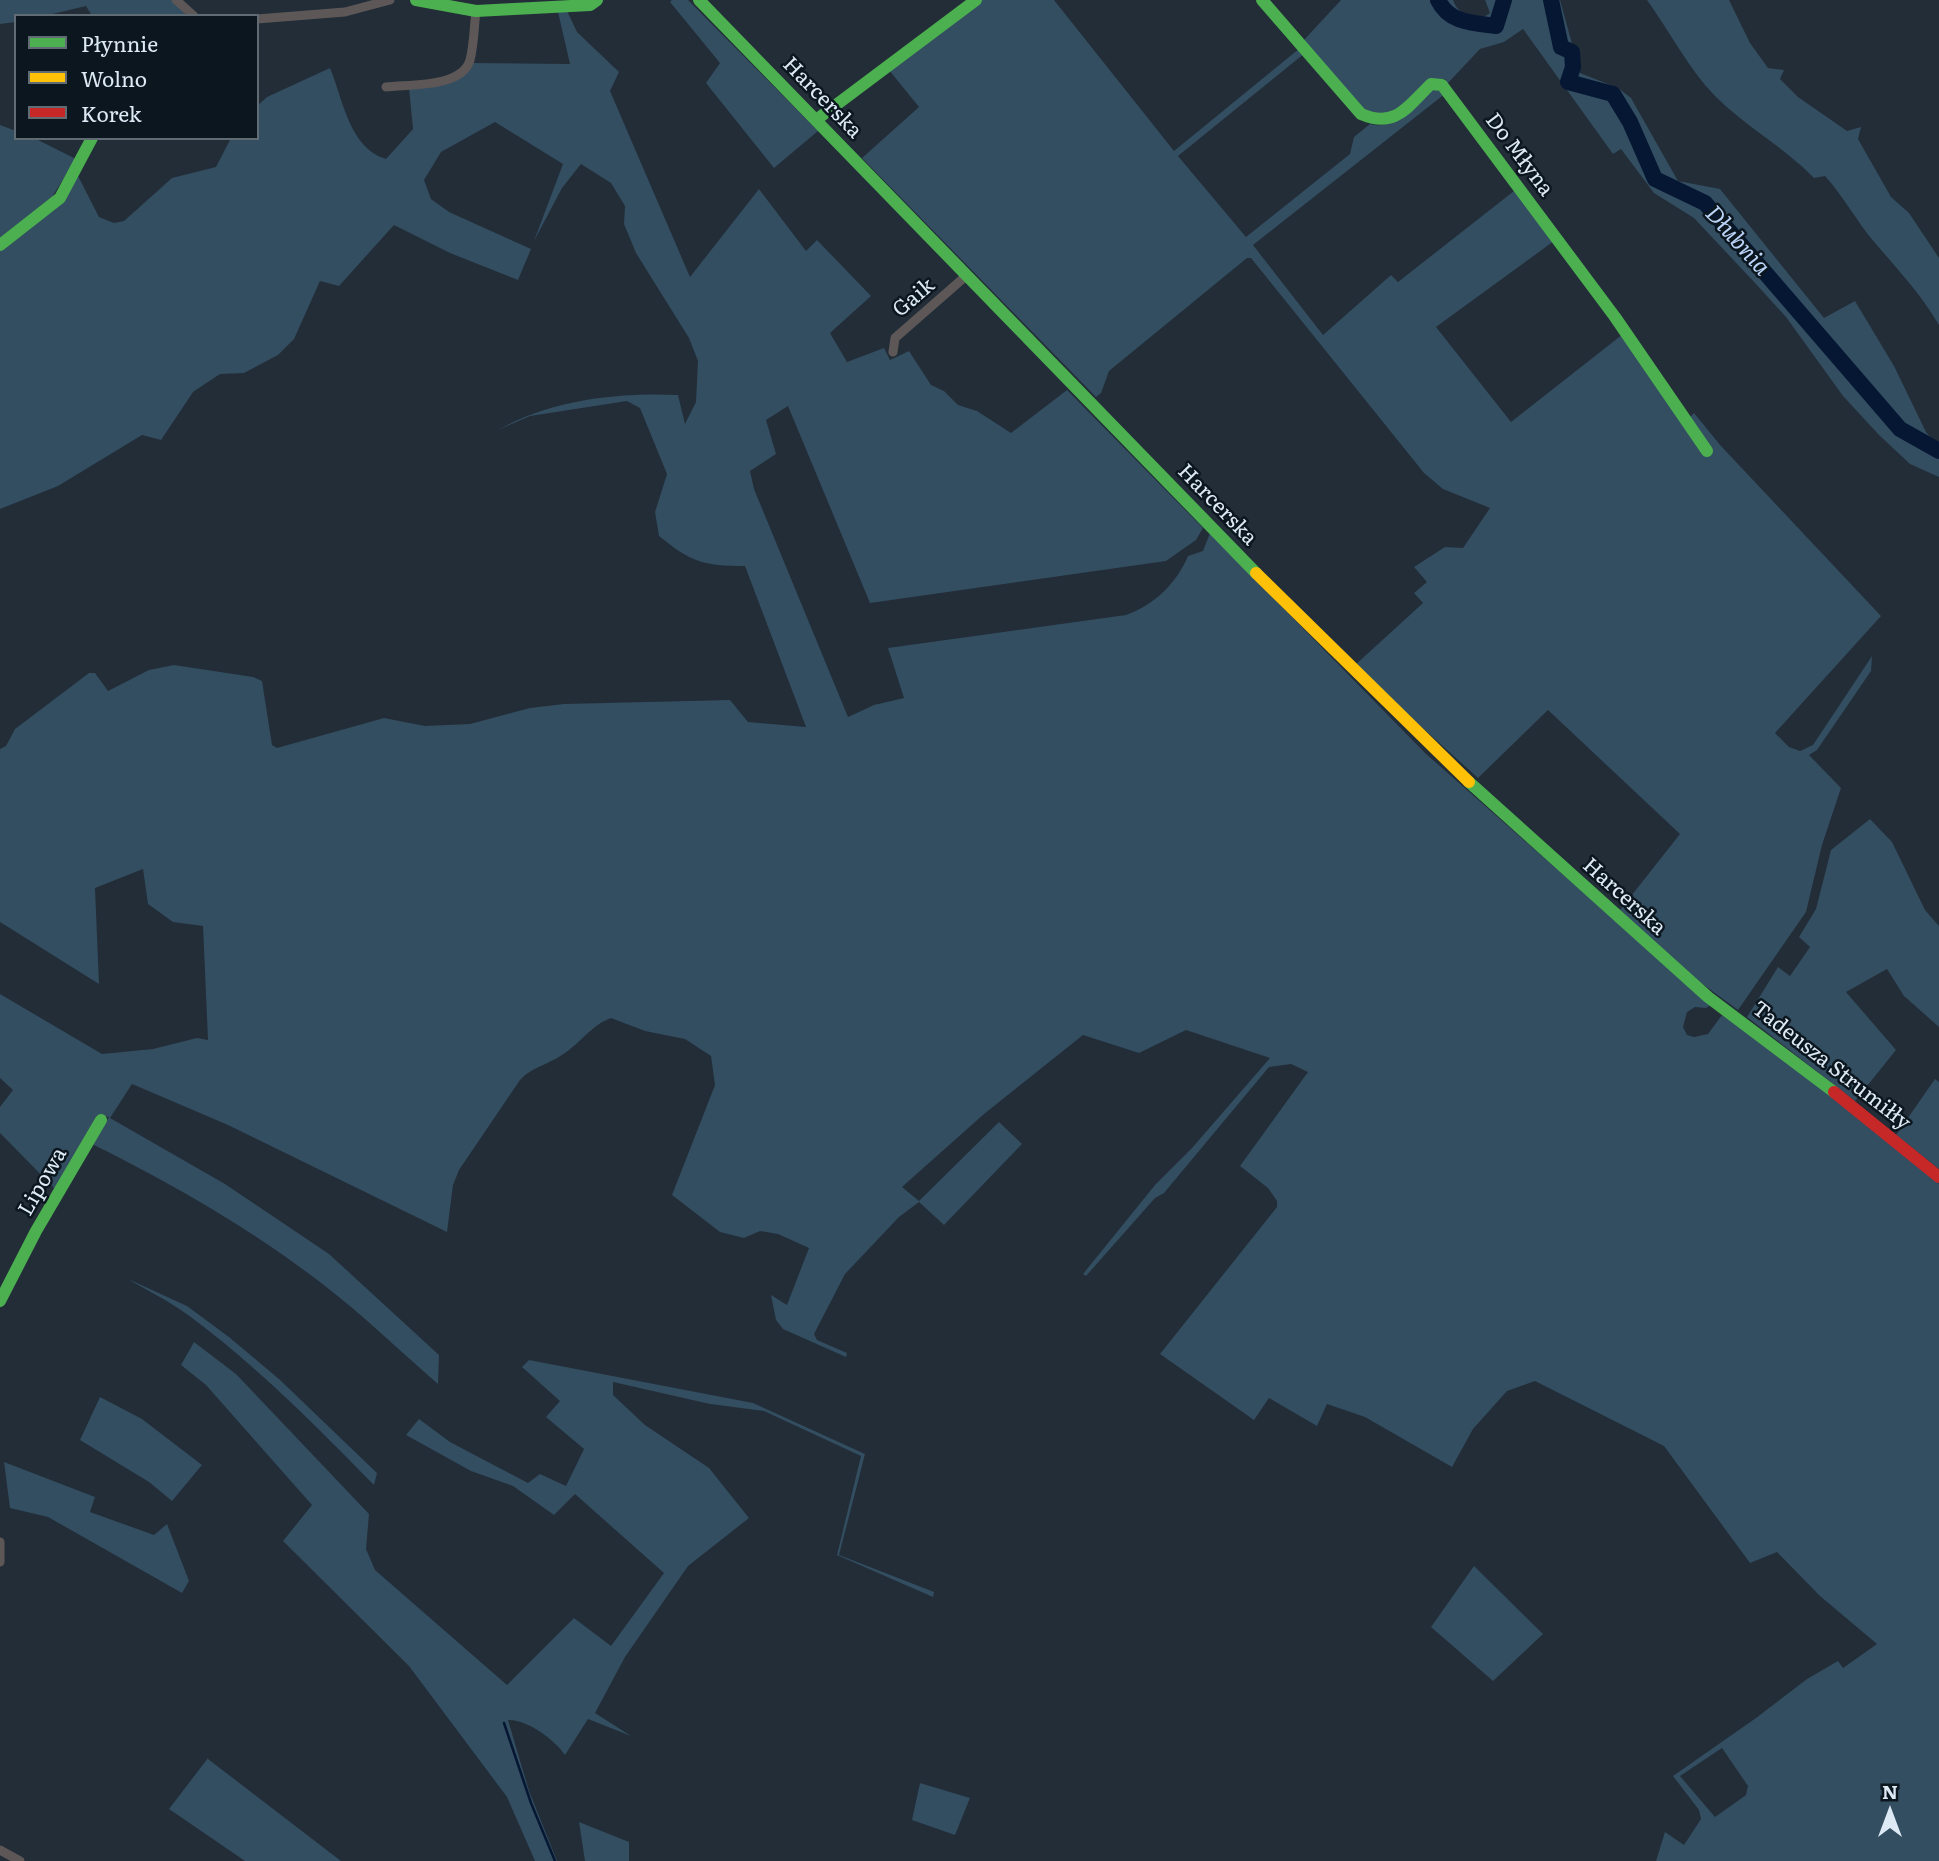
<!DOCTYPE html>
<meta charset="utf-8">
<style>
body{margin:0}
#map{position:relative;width:1939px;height:1861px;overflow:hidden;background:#222d37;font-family:Literata,serif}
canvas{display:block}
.legend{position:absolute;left:14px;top:14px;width:245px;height:126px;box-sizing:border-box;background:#0c161e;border:2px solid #606b74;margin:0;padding:9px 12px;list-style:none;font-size:21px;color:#ddeaf6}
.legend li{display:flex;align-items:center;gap:14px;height:35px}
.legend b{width:35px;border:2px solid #606b74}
.north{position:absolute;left:1855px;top:1777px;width:70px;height:70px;-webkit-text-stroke:5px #0c161e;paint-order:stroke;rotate:0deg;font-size:19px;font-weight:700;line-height:28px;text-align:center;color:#ddeaf6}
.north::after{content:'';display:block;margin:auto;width:24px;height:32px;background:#ddeaf6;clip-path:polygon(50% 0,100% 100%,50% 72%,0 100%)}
</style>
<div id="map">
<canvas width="1939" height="1861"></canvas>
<ul class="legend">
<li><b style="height:9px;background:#4caf50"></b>Płynnie</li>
<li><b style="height:9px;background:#ffc107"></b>Wolno</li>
<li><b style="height:9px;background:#c62828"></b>Korek</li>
</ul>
<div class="north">N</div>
</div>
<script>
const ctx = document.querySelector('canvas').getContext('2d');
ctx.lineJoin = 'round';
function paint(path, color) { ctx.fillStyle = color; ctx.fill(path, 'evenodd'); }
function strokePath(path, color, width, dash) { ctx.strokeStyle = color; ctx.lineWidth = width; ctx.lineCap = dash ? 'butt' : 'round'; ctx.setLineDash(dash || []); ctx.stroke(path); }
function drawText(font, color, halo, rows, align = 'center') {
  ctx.font = font + ' Literata,serif'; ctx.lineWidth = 5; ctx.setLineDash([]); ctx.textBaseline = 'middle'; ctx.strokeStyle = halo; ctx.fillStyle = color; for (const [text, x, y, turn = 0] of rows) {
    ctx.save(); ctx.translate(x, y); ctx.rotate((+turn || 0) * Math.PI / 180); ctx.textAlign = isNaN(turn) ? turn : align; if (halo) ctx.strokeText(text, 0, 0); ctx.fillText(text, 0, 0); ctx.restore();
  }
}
const green = new Path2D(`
 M0,0H172L186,15L92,16L86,6L44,16H16V22L0,24Z
 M672,0H688L818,131L774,168L706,83L720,63L670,2Z
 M981,0H1054L1174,151L1300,48L1305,53L1178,156L1246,237L1350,154L1354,137L1370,124C1396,132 1415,103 1432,87L1446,93L1253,245L1323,335L1391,275L1398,282L1514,191L1554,241L1436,327L1511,422L1623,334L1689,418L1694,413L1721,446L1881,616L1775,733L1789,747L1800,751L1813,745L1872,656L1871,671L1817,750L1809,755L1841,788L1822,845L1806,912L1738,1010L1678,966L1620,910L1680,834L1548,710L1478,778L1354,666L1423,603L1414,593L1427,582L1414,567L1445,547L1463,548L1490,508L1443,489L1424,473L1251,258H1247L1109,371L1101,393L1096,397L862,158L919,107L889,70Z
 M1341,0H1453C1458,15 1476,24 1490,13L1485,0H1560L1580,73L1618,88L1631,98L1678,181L1720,189L1824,318L1855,301L1894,366L1926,432L1939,448V477L1910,464L1879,435L1843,396L1786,317L1755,283L1694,218L1654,193L1621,149L1613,154L1523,29L1504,42L1480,49L1447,84L1445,79L1433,80L1391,116H1370L1303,41Z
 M1647,0H1729L1750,43L1768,68L1784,70L1780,79L1798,97L1847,131L1861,127L1858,139L1891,197L1909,213L1939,258V325C1921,294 1898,270 1875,243C1857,222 1844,197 1825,176L1814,178C1784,147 1746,127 1715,96C1688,68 1670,32 1647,0Z
 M567,11L577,32L619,72L610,91L690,277L759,189L806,251L817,240L871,296L830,333L847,362L884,348L890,360L909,351L931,385L944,391L958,405L977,411L1011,433L1067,390L1203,528L1196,540L1166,561L870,603L788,406L766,420L776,454L750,471L754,489L848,717L874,705L904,698L888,648L1126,615C1154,605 1176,584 1188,556L1203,551L1210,533L1425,753L1711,1005L1706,1008L1695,1007L1687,1012L1683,1027L1687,1035L1694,1037L1708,1034L1722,1015L1791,1062L1939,1184V1861H1656L1665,1832L1684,1845L1701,1819L1699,1810L1673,1776L1756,1718L1807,1679L1838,1661L1843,1668L1877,1644L1820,1596L1777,1552L1750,1563L1664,1446L1535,1381L1507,1391L1473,1429L1452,1467L1365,1417L1327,1404L1317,1426L1269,1398L1254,1420L1160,1354L1277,1207V1201L1268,1188L1240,1166L1308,1072L1291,1064L1269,1067L1164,1193L1155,1198L1086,1276L1083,1274L1155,1185L1192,1148L1270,1058L1186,1030L1139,1053L1083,1035L984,1114L902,1187L919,1201L999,1122L1022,1144L944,1225L919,1202L899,1217L845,1274L814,1334L817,1340L847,1353L846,1357L783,1329L776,1320L771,1295L787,1305L809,1248L778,1234L760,1231L744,1238L720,1232L672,1195L715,1085L711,1056L685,1039L645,1031L611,1018C591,1025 580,1044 562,1055C547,1065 532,1067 520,1080L459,1170L453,1185L447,1232L228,1125L132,1084L110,1118L225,1184L329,1254L439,1355L438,1384C400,1351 364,1316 325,1286C253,1230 173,1184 92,1144L109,1117L97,1115L56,1190L0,1133V1107L13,1090L0,1078V994L102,1054L153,1049L197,1038L208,1040L203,926L173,922L148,904L143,869L95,888L99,984L0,922V749L6,746L15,729L89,673H95L108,691L149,670L174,665L253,677L262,681L272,745L277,748L384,718L425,726L470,724L530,708L564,704L730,700L748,722L806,727L745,566C703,566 691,562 659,536L655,512L667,474L640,408L627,401L530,416L498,430C550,400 618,392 678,395L685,424L696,402L698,361L689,338L636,253L624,224L625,206L611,183L581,164L562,188L534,241L563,164L495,122L441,152L424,180L431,199L449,212L531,249L518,280L450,253L394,225L339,286L320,281L294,339L278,355L244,373L220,374L193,392L161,440L142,435L58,486L0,509V248L63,201L76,172L99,217L114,223L124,221L172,178L216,167L231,138H257V106L267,97L330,68C343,99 349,148 386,159L413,129L409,88C432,84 461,85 473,63L570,64L558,12ZM1722,1748L1748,1786L1746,1795L1715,1817L1680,1776Z
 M0,125L16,131V138H34L76,159L52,197L0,238Z
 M1870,819L1892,842L1925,910L1939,926V1027L1904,996L1887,969L1846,992L1896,1050L1855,1101L1747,1017L1778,967L1790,976L1810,947L1799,937L1816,909L1831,850Z
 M1935,1079L1939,1082V1169L1896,1135Z
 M128,1279L187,1306L229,1337L279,1379L377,1473L374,1485C315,1425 256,1365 188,1315C169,1301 148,1291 128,1279Z
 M194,1342L236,1374L369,1514L366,1549L375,1570L507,1685L574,1618L611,1646L664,1573L575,1494L554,1515L513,1486L471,1471L406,1435L419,1419L450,1442L528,1483L540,1474L566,1486L584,1449L546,1417L560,1401L522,1367L529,1360L753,1403L865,1454L839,1555L934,1592L933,1597L837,1555L861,1456L764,1411L710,1404L613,1382V1395L645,1425L709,1468L749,1518L688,1566L625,1657L595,1713L631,1736L588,1719L565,1755C555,1740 527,1719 508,1720L529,1791L557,1861H535L507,1797L409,1666L283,1541L312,1505L206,1385L181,1365Z
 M100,1397L142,1419L202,1465L172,1501L149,1482L80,1440Z
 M4,1462L95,1497L90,1512L154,1535L167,1524L189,1581L182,1593L48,1517L10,1508Z
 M1474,1566L1543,1634L1493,1681L1431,1627Z
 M208,1758V1759L341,1861H245L169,1809Z
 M920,1783L970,1798L955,1835L912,1820Z
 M579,1822L629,1842V1861H585Z`);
const stream = new Path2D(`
 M504,1723L531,1803L555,1861`);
const river = new Path2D(`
 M1438,0C1449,23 1473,23 1496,26L1504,0
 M1551,0L1561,47L1572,52L1573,67L1568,82L1613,94L1630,122L1655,179L1705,203L1900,429L1939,451`);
const street = new Path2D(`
 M176,0L194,16
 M257,19L345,12L390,0
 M386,87C409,84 462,88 470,60C474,45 474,27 476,11
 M893,352L895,338L967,275
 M0,1542V1562
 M0,1850L20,1861`);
const fast = new Path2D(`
 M416,0L476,11L590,5L597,0
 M699,0L1256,573
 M1262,0L1361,114C1396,129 1408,106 1431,84L1442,85L1615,317L1707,451
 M816,120L976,0
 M0,245L60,198L92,138
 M1469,782L1708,997L1834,1092
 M0,1301L36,1231L101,1120`);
const slow = new Path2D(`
 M1256,573L1469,782`);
const jam = new Path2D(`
 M1834,1092L1939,1177`);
const streetNames = [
 ["Harcerska",822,98,46],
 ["Do Młyna",1519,155,53],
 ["Gaik",914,298,-40],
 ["Harcerska",1217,505,46],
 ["Harcerska",1624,897,42],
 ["Tadeusza Strumiłły",1831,1066,38],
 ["Lipowa",43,1182,-60]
];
const waterNames = [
 ["Dłubnia",1737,241,48]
];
paint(green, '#334d61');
strokePath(stream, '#051733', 2.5);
strokePath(river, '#051733', 16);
strokePath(street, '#5d5857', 9);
strokePath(fast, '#4caf50', 12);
strokePath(slow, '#ffc107', 12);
strokePath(jam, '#c62828', 12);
drawText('21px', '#ddeaf6', '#0c161e', streetNames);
drawText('italic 23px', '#bbd4f8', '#0c161e', waterNames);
</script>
